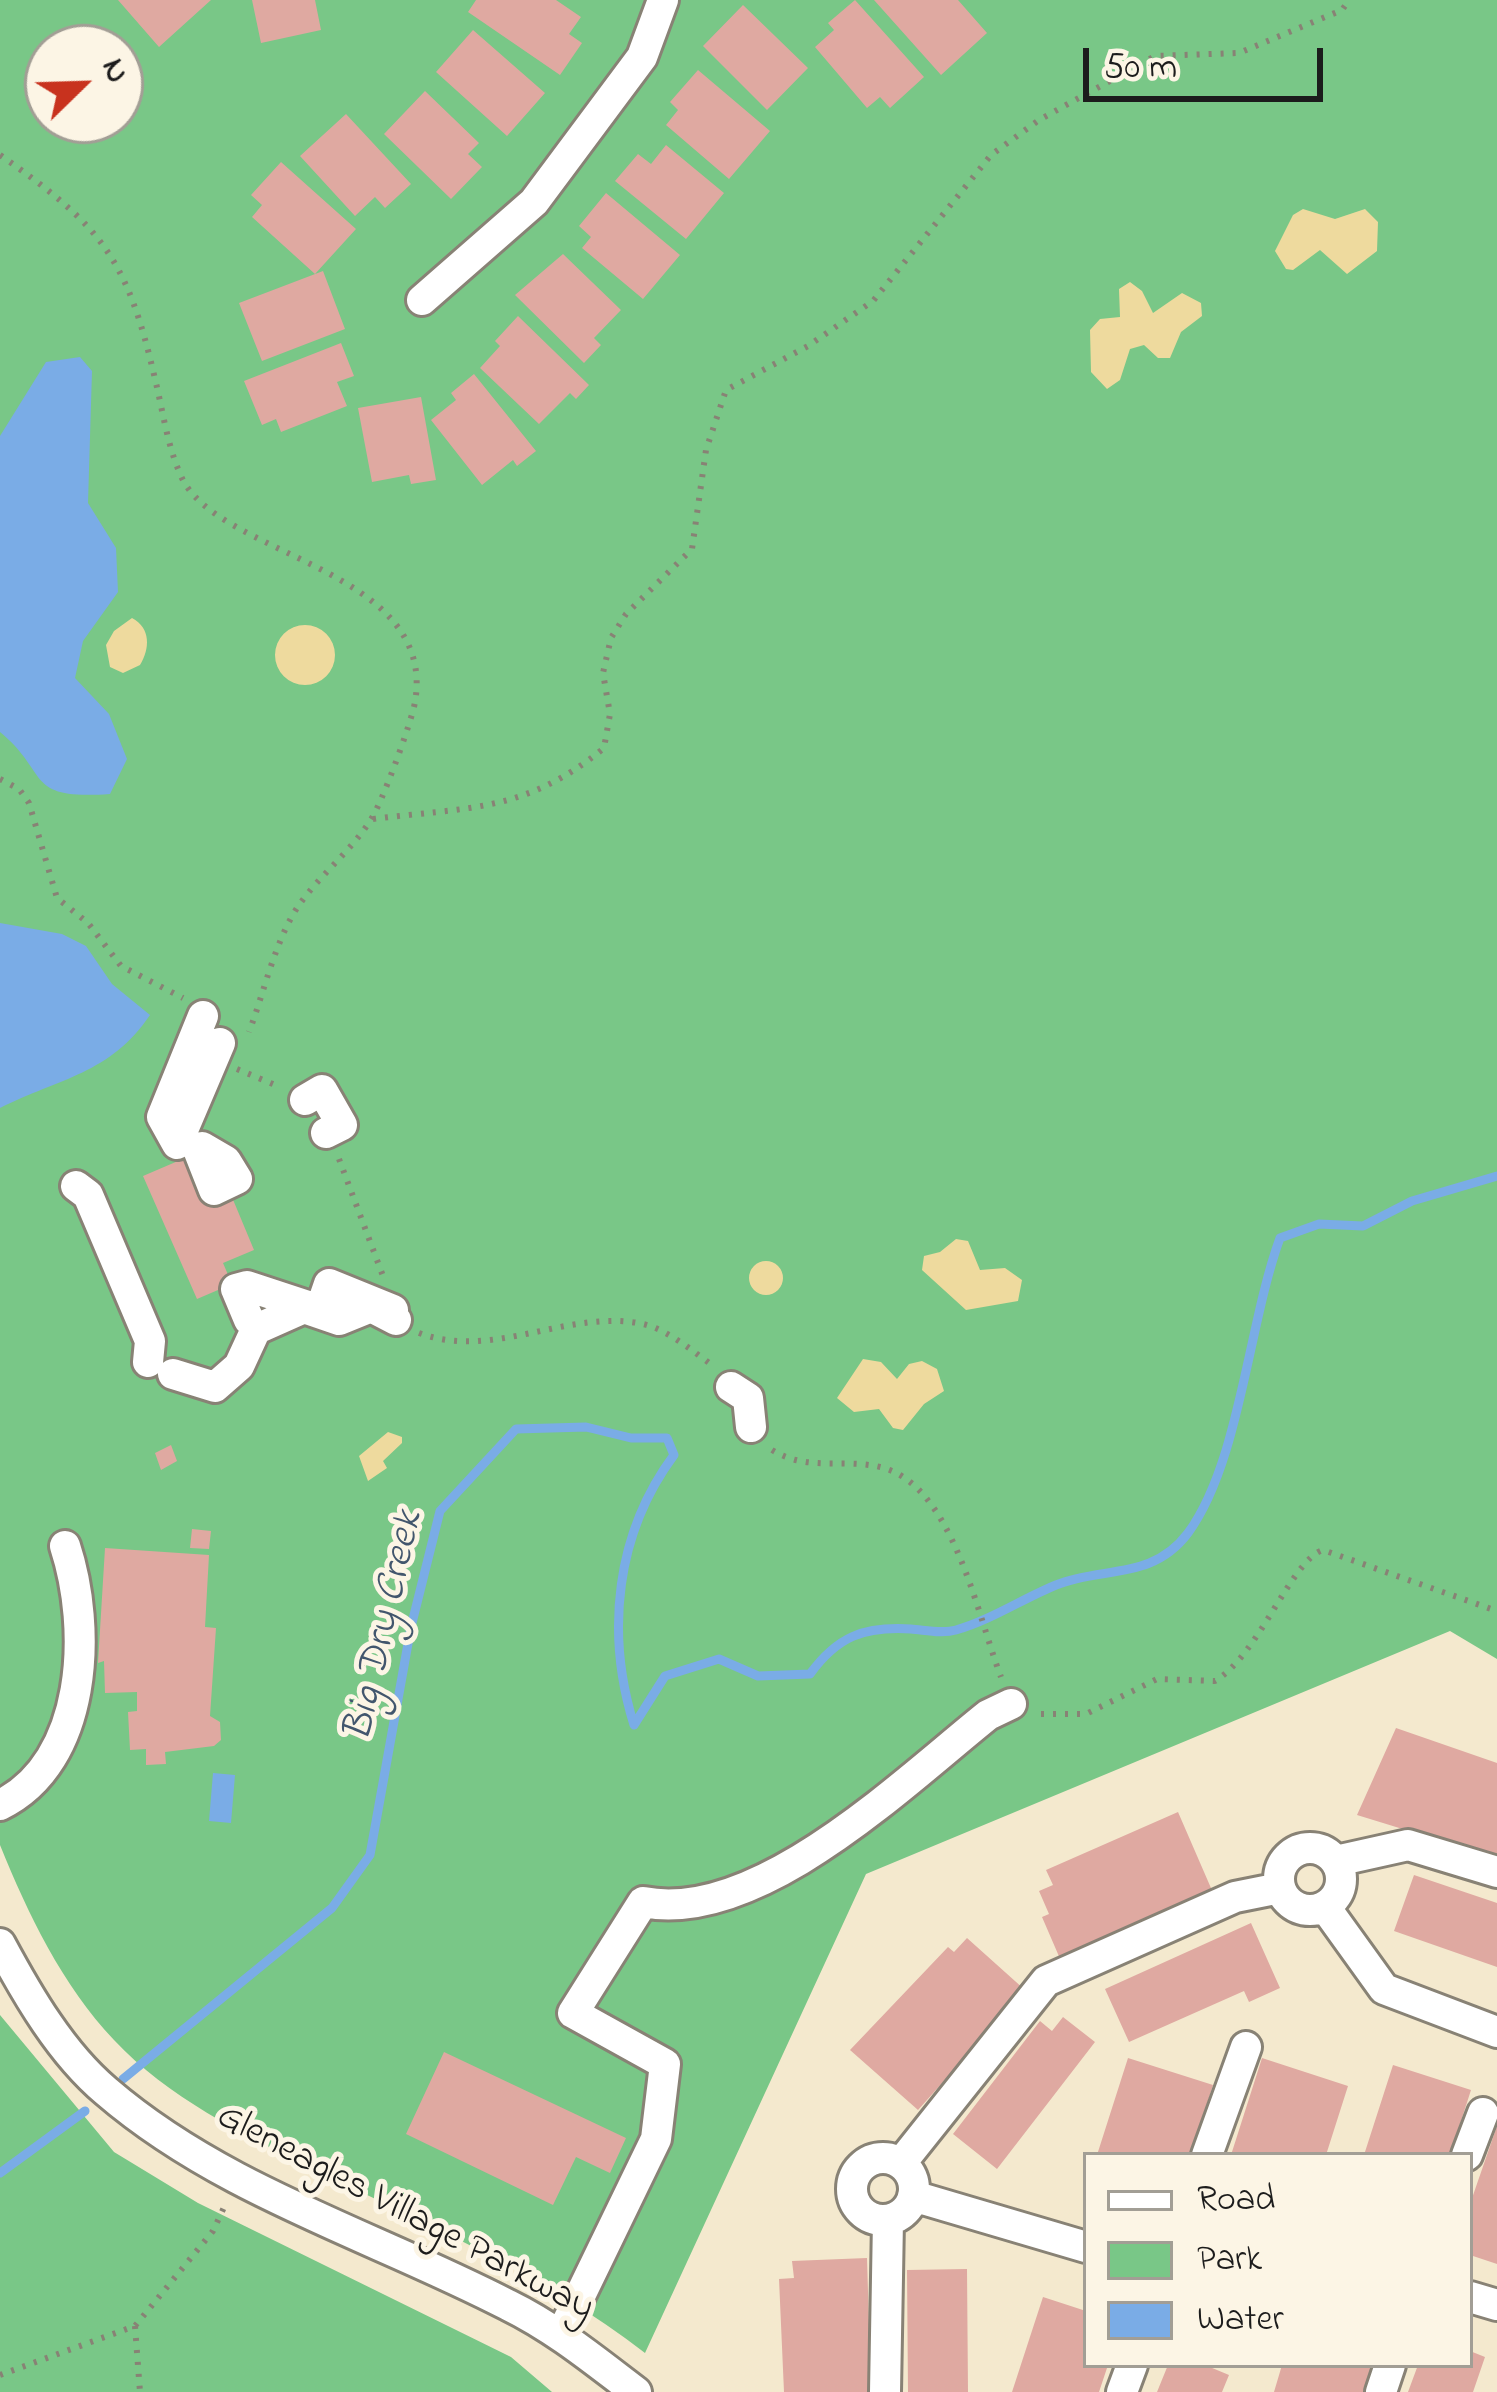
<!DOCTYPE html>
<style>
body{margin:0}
#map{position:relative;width:1497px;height:2392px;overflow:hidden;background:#f4e9ce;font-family:"Indie Flower",sans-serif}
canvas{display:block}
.legend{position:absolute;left:1083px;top:2152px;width:390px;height:216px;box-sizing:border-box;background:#fcf5e5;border:3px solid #a29e95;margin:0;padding:15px 21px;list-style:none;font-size:36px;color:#1c1c1c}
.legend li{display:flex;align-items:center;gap:24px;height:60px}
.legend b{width:60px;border:3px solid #a29e95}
.north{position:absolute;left:24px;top:24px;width:120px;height:120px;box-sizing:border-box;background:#fcf5e5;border:3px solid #a29e95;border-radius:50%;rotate:67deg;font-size:33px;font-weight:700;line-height:48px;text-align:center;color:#1c1c1c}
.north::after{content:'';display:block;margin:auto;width:42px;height:54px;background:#c8321e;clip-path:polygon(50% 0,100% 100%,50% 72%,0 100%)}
.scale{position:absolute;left:1083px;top:48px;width:240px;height:54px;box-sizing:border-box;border:6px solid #1c1c1c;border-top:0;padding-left:15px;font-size:36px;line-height:42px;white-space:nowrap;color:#1c1c1c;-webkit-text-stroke:9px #fcf5e5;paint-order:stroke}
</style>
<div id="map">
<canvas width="1497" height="2392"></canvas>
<ul class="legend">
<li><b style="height:15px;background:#fff"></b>Road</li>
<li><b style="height:33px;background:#79c787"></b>Park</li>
<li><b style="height:33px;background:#7aace6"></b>Water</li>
</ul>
<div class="north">N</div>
<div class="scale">50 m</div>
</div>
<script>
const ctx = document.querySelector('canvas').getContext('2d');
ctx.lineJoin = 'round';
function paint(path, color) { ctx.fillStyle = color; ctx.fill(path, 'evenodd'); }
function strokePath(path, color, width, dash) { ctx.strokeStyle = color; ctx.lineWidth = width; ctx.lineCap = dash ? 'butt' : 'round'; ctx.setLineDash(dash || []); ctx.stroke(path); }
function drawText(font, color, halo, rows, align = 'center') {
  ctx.font = font + ' "Indie Flower",sans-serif'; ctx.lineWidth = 10; ctx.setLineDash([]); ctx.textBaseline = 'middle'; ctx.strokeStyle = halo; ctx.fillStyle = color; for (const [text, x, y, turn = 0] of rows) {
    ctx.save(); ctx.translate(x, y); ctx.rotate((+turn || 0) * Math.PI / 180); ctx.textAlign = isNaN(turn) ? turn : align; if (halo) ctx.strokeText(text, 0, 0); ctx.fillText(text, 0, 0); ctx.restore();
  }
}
const green = new Path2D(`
 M0,0H1497V1659L1450,1631L866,1874L645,2353C544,2274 425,2224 311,2168C242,2133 168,2098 114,2040C62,1985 28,1914 0,1845ZM48,48H120V120H48Z
 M0,2015L114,2152L198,2203L511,2357L552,2392H0Z`);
const sand = new Path2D(`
 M1303,209L1335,219L1365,209L1378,222L1377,251L1347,274L1320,250L1293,270L1286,269L1275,251L1293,215Z
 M1130,282L1142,291L1153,313L1182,293L1201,303L1202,316L1181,332L1170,358H1158L1144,345L1130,349L1120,380L1107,389L1091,372L1090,330L1100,319L1120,317L1119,289Z
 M132,618C151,628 150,649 140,665L123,673L110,667L106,645L114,631Z
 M275 655a30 30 0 1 1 60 0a30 30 0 1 1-60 0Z
 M956,1239L968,1241L980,1270L1005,1268L1022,1280L1018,1301L966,1310L922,1270L924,1256L940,1252Z
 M749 1278a17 17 0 1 1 34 0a17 17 0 1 1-34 0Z
 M863,1359L881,1362L897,1379L909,1364L922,1361L937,1369L944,1391L924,1404L903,1430L893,1428L879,1409L854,1412L837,1398Z
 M388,1432L402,1437V1443L383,1461L387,1468L368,1481L359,1456Z`);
const water = new Path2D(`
 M80,357L92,371L88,503L116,548L118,592L83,641L75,678L109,714L127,759L110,794C23,800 51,774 0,732V436L46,362Z
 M0,923L62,934L86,946L112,984L150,1015C110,1074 60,1078 0,1108Z
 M213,1773L235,1775L231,1823L209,1821Z`);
const stream = new Path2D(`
 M123,2079L332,1908L370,1855L411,1627L440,1511L516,1429L586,1427L631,1438H667L674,1455C616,1533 605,1632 634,1725L665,1676L719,1659L758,1676L810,1674C837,1637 863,1626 911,1629C925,1630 942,1634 956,1630C991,1620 1022,1599 1056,1585C1102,1566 1152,1581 1188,1533C1240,1462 1248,1325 1280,1238L1319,1224L1363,1226L1412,1201L1497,1176
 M0,2173L85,2111`);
const building = new Path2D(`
 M118,0H211L159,47Z
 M252,0H315L321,30L261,43Z
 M476,0H556L581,17L569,34L582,43L560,75L468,12Z
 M855,0L924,77L890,108L880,97L867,108L815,47L834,30L828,23Z
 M874,0H958L987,33L941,75Z
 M743,5L808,68L767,110L703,46Z
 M473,30L545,93L507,136L436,72Z
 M698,70L770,131L729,179L666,125L678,110L670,102Z
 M425,91L479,143L468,154L482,167L451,199L384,134Z
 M346,114L411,184L385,208L375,197L355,216L300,156Z
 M666,145L724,193L686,239L615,181L638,154L651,164Z
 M281,162L356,229L315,274L252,217L262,205L251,195Z
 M606,193L680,255L643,299L582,248L591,237L579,226Z
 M563,254L621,310L594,338L601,345L584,363L515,295Z
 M323,271L345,329L262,361L239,303Z
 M518,316L589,385L576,399L570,393L539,424L480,368L500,346L495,341Z
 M341,343L354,376L337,382L347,406L281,432L276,419L262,425L244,381Z
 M474,374L536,451L517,466L513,460L482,485L431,420L456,400L451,393Z
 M421,397L436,480L411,484L409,475L372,482L358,408Z
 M192,1155L229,1190L254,1250L223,1263L232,1284L197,1299L143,1176Z
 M171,1445L177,1461L161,1470L155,1453Z
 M192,1529L211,1531L209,1549L190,1548Z
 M105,1548L209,1555L205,1627L216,1628L210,1716L220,1722L221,1740L214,1746L165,1752L166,1764L146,1765V1749L130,1750L128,1712L137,1711V1692L105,1693L104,1661L98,1663Z
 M1396,1728L1497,1763V1858L1357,1815Z
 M1178,1812L1214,1895L1061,1961L1042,1917L1049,1914L1039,1891L1053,1885L1046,1870Z
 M1414,1875L1497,1903V1967L1394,1931Z
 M1251,1923L1280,1988L1249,2002L1244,1991L1129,2042L1105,1989Z
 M967,1938L1025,1990L918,2110L850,2050L948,1947L954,1952Z
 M1063,2017L1095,2042L997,2169L953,2134L1040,2021L1052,2031Z
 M444,2052L626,2138L610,2173L576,2157L553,2205L406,2134Z
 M1128,2058L1213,2085L1191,2155H1097Z
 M1262,2058L1348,2086L1326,2155H1231Z
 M1393,2065L1471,2090L1450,2155H1364Z
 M1497,2126V2264L1470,2255V2204Z
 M867,2258L871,2392H784L779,2279L794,2278L792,2261Z
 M967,2269L968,2392H908L907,2270Z
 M1043,2297L1086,2311V2365H1108L1099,2392H1012Z
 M1470,2351L1485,2357L1473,2392H1408L1418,2365H1470Z
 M1168,2365H1205L1229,2375L1222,2392H1157Z
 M1282,2365H1376L1368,2392H1274Z`);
const path = new Path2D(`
 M0,155C101,226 127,257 155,379C163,411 167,445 181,476C216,557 438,567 415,702C412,721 381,806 370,821C350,852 320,875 299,905C275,940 264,993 249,1032
 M0,779L19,789L29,803L57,898L88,923L121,966L183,998
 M373,819C467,807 525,813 604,748L610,714L603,673L611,638L626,614L692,549L706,450L726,390L808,346L873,301L991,155L1039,120L1155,56L1239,53L1342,10L1349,0
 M237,1069L280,1087
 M339,1159L383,1276
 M419,1333C493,1361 569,1308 643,1324C669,1330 693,1352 715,1367
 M772,1450C808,1472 842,1458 880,1467C953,1484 977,1615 1001,1677
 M1041,1714H1086L1157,1679L1215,1681C1259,1655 1292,1559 1323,1550L1497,1611
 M135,2326L140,2392
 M0,2375L135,2326L213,2231L226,2203`);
const minor = new Path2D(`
 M422,300L534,202L642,57L663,0
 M203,1016L162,1117L177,1144L220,1043
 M305,1100L322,1090L342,1125L326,1133
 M199,1152L214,1190L237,1179L226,1161L202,1147
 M76,1186L88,1195L150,1341L148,1362
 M393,1310L329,1284L320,1310L247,1286L236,1289L249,1320L259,1328L304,1308L339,1320L371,1307L396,1320
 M173,1374L215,1387L239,1366L257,1327
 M731,1387L748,1398L751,1427
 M0,1805C88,1762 92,1628 65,1546
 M1279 1879a31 31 0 1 1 62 0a31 31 0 1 1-62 0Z
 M1336,1861L1408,1845L1497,1872
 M1325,1907L1384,1989L1497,2032
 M0,1944C28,1996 61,2053 106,2091C222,2191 375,2236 508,2305C555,2328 595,2361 636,2392
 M1207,2155L1246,2047
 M1467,2155L1483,2113
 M852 2189a31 31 0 1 1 62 0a31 31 0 1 1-62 0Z
 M901,2163L1046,1981L1235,1897L1280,1888
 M913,2196L1086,2247
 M1470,2297L1497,2305
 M561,2335L656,2139L665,2064L573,2013L643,1902C758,1925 904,1782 988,1715L1011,1704
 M885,2392L888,2220
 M1122,2392L1132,2365
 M1381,2392L1390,2365`);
const streetNames = [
 ["Gleneagles Village Parkway",404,2215,28]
];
const waterNames = [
 ["Big Dry Creek",387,1627,-77]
];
paint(green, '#79c787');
paint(sand, '#eeda9e');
paint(water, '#7aace6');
strokePath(stream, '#7aace6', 9);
paint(building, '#dfa9a1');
strokePath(minor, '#888275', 36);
strokePath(path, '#888275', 6, [3, 9]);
strokePath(minor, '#fff', 30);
drawText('39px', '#1c1c1c', '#fcf5e5', streetNames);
drawText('italic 42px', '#42566d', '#fcf5e5', waterNames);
</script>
